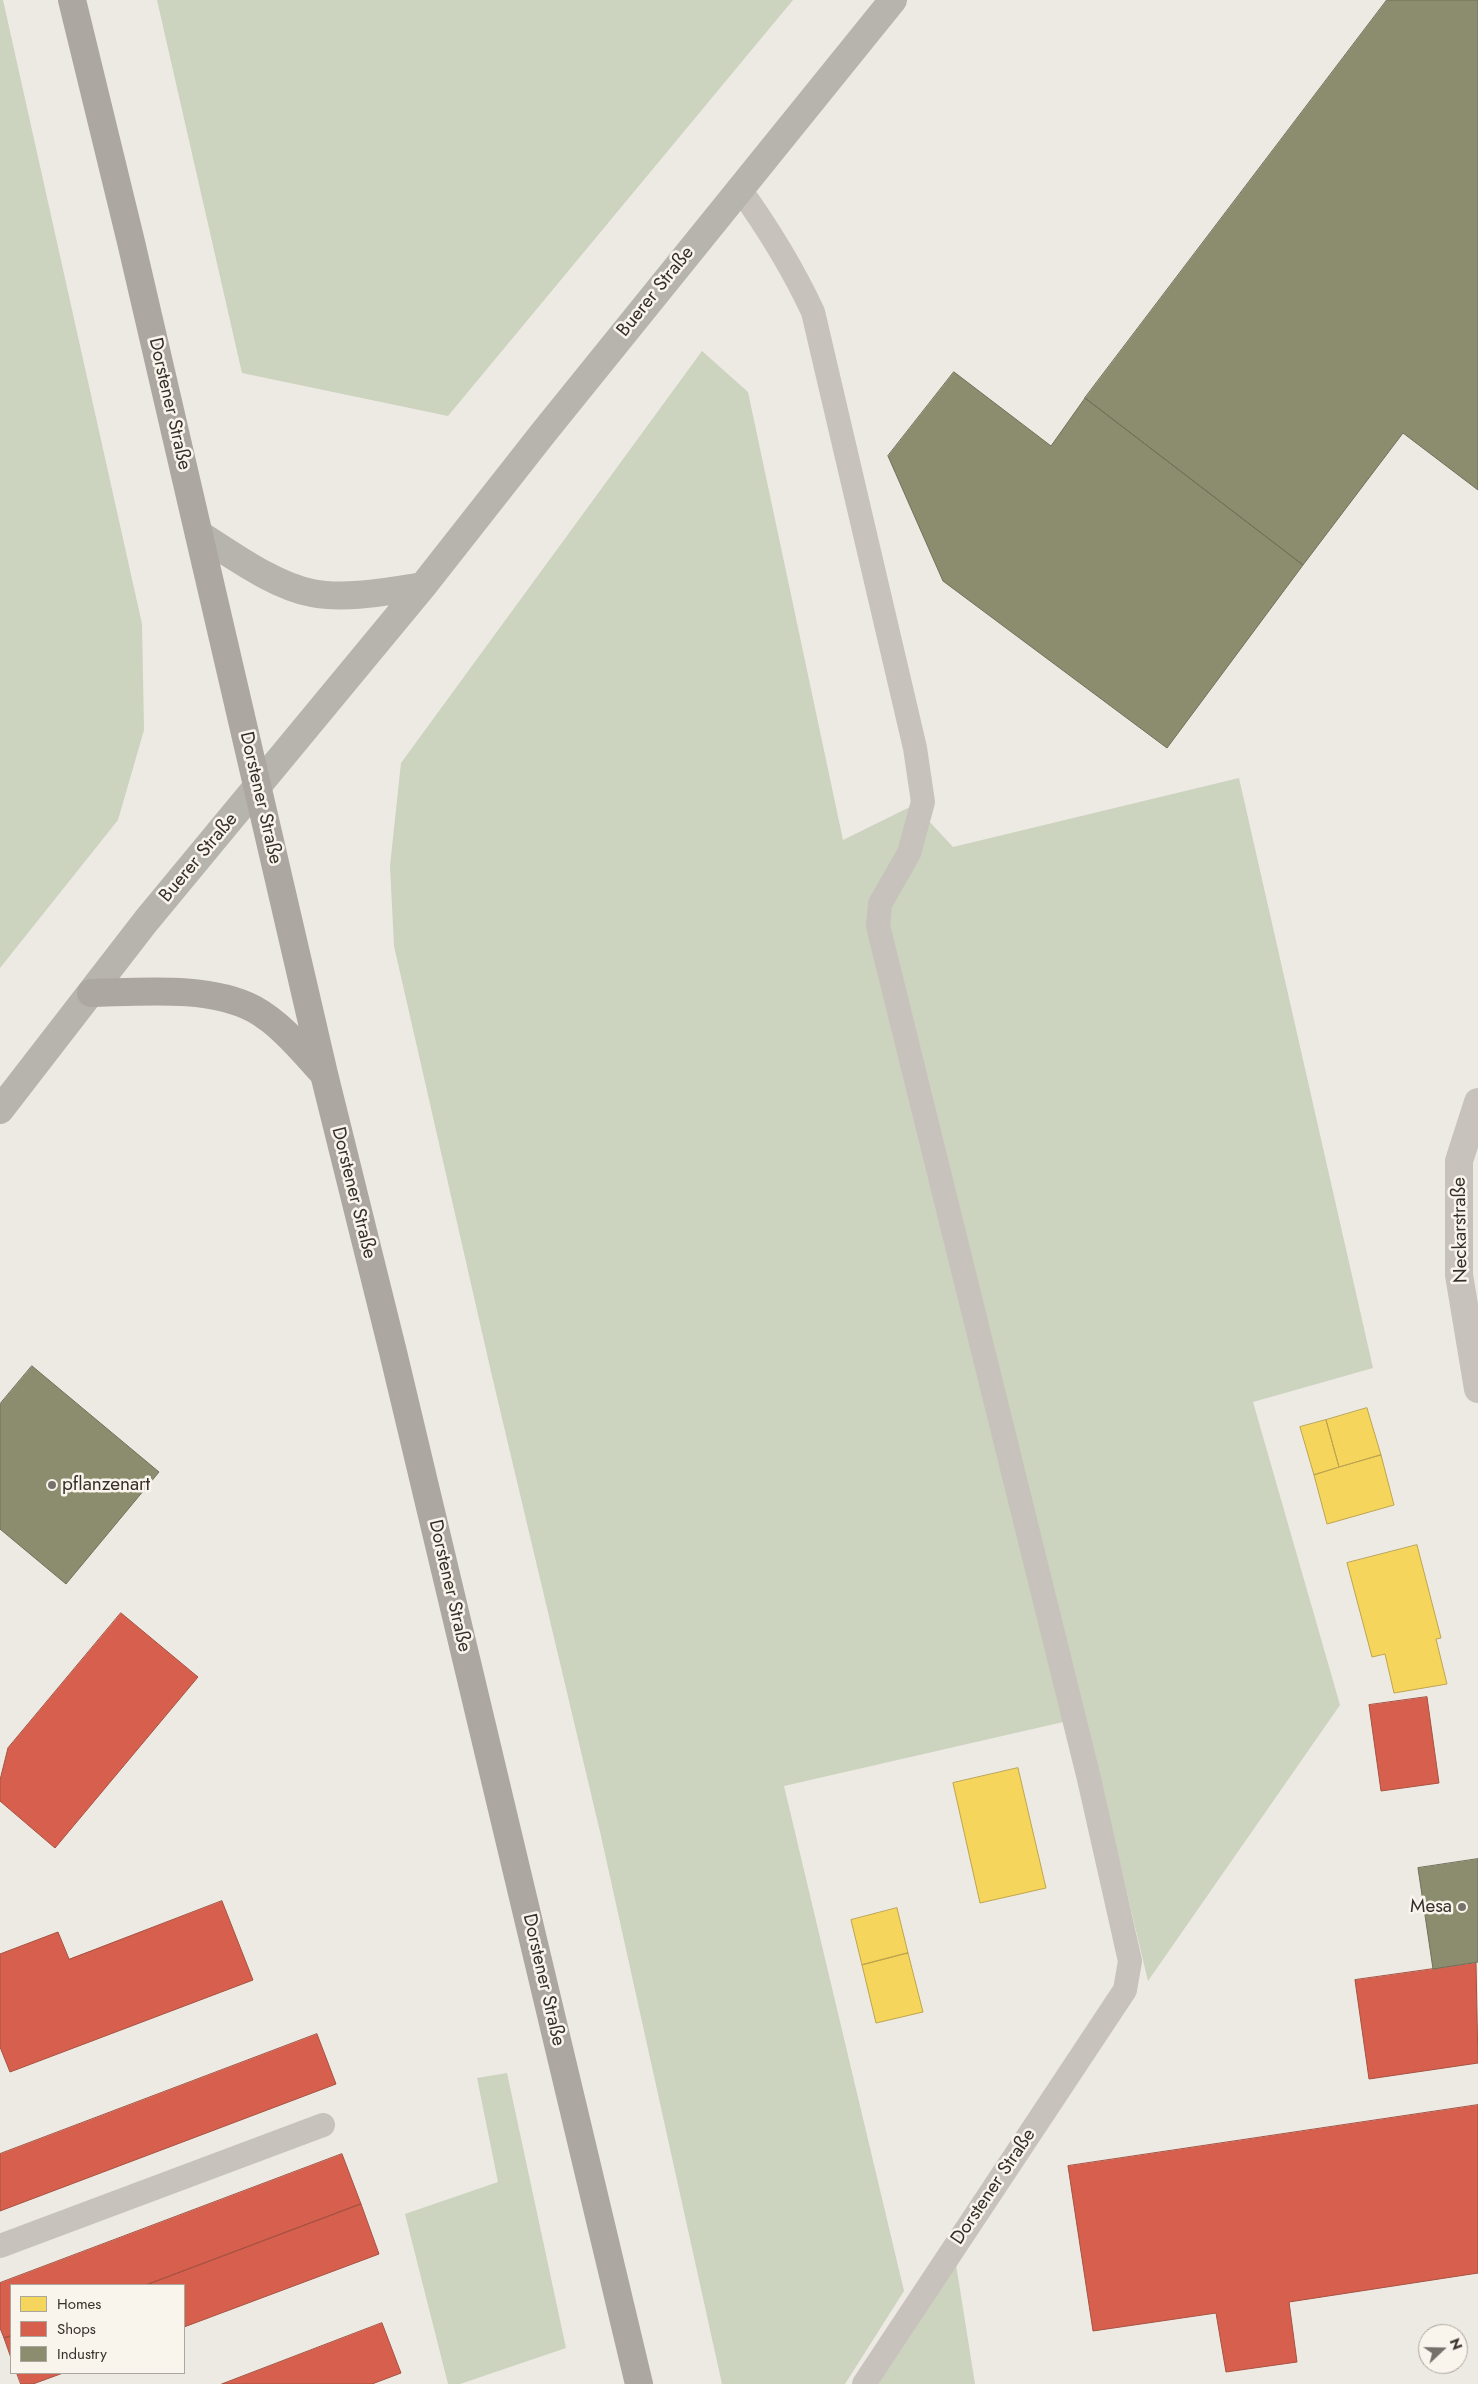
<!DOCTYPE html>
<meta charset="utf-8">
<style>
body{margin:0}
#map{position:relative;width:1478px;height:2384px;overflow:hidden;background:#edeae3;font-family:Jost,sans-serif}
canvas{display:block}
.legend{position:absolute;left:10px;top:2284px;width:175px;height:90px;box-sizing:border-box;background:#f9f5ec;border:1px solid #aba69e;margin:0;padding:6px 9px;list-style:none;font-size:15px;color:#37302a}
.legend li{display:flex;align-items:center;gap:10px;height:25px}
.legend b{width:25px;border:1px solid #aba69e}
.north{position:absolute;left:1418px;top:2324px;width:50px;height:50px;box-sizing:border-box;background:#f9f5ec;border:1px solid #aba69e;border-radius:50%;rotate:69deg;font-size:14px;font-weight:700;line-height:20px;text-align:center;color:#37302a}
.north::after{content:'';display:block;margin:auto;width:18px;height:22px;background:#77716b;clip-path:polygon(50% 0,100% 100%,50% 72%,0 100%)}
</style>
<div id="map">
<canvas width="1478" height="2384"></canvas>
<ul class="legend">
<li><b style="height:14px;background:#f6d55c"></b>Homes</li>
<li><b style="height:14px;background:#d6604d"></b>Shops</li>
<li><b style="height:14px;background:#8c8c6e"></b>Industry</li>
</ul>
<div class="north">N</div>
</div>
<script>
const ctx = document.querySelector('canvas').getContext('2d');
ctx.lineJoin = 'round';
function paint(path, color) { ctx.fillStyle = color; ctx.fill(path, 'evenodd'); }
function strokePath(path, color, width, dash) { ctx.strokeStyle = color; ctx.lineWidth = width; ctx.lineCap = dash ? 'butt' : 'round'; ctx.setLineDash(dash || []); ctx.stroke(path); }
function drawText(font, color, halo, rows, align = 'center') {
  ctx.font = font + ' Jost,sans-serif'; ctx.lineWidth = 5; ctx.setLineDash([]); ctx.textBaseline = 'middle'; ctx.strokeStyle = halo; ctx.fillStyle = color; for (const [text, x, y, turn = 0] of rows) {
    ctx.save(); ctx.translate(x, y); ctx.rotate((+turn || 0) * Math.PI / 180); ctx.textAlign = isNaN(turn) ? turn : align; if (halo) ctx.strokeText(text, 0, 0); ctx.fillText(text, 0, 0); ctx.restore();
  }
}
const green = new Path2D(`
 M0,0H3L142,624L144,730L118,820L0,968Z
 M157,0H793L448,416L242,373Z
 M702,351L748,392L843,840L914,805L953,847L1239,778L1373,1368L1253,1402L1340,1705L1148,1981L1085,1717L784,1786L904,2291L845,2384H722L601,1836L492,1376L394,946L390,866L401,763Z
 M507,2073L566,2348L460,2384H448L405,2214L498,2182L477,2078Z
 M955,2258L975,2384H875Z`);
const homes = new Path2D(`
 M1367,1408L1381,1455L1339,1467L1326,1420Z
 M1326,1420L1339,1467L1314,1475L1300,1427Z
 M1381,1455L1394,1505L1327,1524L1314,1475Z
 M1417,1545L1441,1638L1436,1639L1447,1684L1394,1693L1385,1654L1372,1657L1347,1563Z
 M1018,1768L1046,1888L980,1903L953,1783Z
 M897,1908L908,1953L862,1965L851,1920Z
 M908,1953L923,2012L876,2023L862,1965Z`);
const shops = new Path2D(`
 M121,1613L198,1677L55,1848L0,1801V1780L8,1748Z
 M1427,1697L1439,1783L1381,1791L1369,1705Z
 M222,1901L253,1980L10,2072L0,2047V1954L58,1932L69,1959Z
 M1476,1963L1478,2063L1369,2079L1355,1980Z
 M317,2034L336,2084L0,2211V2154Z
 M1478,2105V2273L1289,2302L1297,2362L1226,2372L1216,2313L1093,2331L1068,2166Z
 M342,2154L361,2204L146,2285H11V2336L4,2338L0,2328V2283Z
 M361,2204L379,2254L184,2327V2285H146Z
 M382,2323L401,2373L372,2384H222Z
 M11,2336V2358L4,2338Z
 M17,2373H63L33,2384H21Z`);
const industry = new Path2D(`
 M1387,0H1478V490L1403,433L1303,565L1085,398Z
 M954,372L1051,446L1085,398L1303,565L1167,748L943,581L888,456Z
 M32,1366L159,1472L66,1584L0,1529V1404Z
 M1478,1859V1962L1433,1969L1418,1868Z`);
const lane = new Path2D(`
 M739,188C768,228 792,267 813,312L915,748L923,802L909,853L880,904L878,926L1089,1779L1130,1961L1125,1990L864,2384
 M0,2246L323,2125`);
const street = new Path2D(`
 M1478,1102L1459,1161V1275L1478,1389`);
const secondary = new Path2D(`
 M199,534C231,554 274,586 312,593C346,600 389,591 423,586
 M0,1110L146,921L423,586L544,432L893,0`);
const primary = new Path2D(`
 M72,0L131,242L324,1074L393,1352L639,2384
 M91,993C140,992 209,985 254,1009C281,1024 302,1050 322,1072`);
const markers = [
 [52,1485,5,"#77716b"],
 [1462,1907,5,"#77716b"]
];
const streetNames = [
 ["Buerer Straße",656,292,-51],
 ["Dorstener Straße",169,404,77],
 ["Dorstener Straße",260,798,77],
 ["Buerer Straße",199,858,-50],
 ["Dorstener Straße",353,1193,76],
 ["Neckarstraße",1461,1230,-91],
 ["Dorstener Straße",449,1586,77],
 ["Dorstener Straße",543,1980,77],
 ["Dorstener Straße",994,2187,-56]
];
const poiNames = [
 ["pflanzenart",62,1485],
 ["Mesa",1452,1907,"right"]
];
paint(green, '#ccd3be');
paint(homes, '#f6d55c');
strokePath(homes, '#bda44d', 1);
paint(shops, '#d6604d');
strokePath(shops, '#a65242', 1);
paint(industry, '#8c8c6e');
strokePath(industry, '#72705a', 1);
strokePath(lane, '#c7c2bc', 24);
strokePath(street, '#c7c2bc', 28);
strokePath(secondary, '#b7b3ad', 28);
strokePath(primary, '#aca7a1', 28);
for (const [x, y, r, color] of markers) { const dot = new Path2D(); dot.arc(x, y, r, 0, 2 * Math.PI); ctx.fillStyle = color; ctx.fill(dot); strokePath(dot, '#f9f5ec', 2); }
drawText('19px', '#37302a', '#f9f5ec', streetNames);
drawText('19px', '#37302a', '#f9f5ec', poiNames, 'left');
</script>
